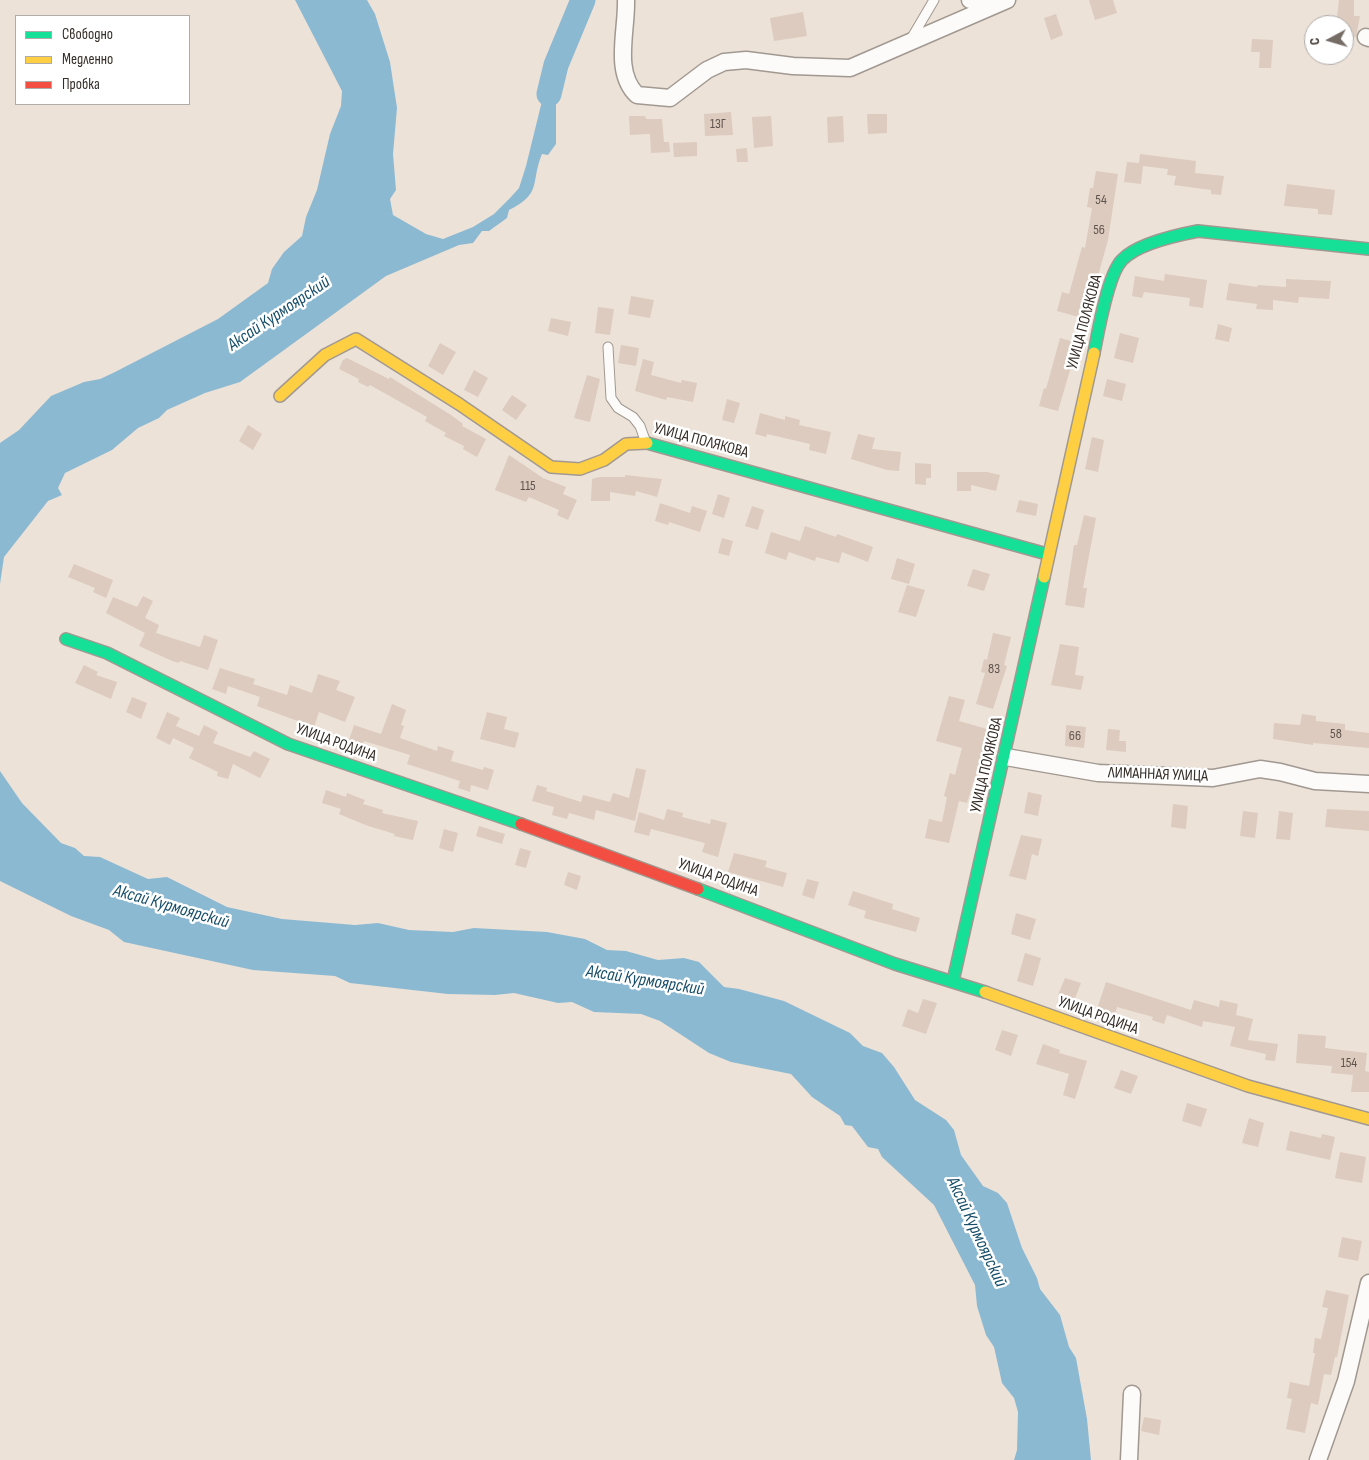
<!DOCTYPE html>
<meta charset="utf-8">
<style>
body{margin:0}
#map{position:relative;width:1369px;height:1460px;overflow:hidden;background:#ede2d8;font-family:"Sofia Sans Condensed",sans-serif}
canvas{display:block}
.legend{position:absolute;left:15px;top:15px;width:175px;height:90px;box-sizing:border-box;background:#fff;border:1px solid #aeaba9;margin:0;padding:6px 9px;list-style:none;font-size:15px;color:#352d27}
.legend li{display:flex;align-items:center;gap:10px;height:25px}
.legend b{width:25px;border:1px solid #aeaba9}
.north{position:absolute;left:1304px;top:15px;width:50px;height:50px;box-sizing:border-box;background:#fff;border:1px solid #aeaba9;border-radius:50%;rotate:264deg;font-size:14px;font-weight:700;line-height:20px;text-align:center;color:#352d27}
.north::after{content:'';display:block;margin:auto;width:18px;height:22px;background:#756c65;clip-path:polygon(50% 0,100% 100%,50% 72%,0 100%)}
</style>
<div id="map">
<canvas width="1369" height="1460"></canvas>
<ul class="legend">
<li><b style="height:6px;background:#16e098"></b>Свободно</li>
<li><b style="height:6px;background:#ffcf43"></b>Медленно</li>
<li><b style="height:6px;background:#f24e42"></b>Пробка</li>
</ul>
<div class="north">С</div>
</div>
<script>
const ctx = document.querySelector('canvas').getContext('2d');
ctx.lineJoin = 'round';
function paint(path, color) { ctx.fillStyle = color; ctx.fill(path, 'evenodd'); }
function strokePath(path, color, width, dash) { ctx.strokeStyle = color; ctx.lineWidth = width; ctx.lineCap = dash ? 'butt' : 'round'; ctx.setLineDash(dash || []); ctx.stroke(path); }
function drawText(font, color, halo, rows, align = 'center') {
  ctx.font = font + ' "Sofia Sans Condensed",sans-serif'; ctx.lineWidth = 5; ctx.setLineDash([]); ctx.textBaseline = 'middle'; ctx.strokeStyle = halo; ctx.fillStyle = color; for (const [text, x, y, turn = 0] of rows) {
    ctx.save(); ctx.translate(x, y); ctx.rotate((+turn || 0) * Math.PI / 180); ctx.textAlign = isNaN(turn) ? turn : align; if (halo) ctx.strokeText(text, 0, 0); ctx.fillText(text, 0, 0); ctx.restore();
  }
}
const water = new Path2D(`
 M295,0H367L375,14L390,62L397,108L393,154L396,190L390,199L393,215L426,234L443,239L473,227L494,214L510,198L519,188L526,166L542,101L549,55L561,62L556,82V144L548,155L542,154C530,183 543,193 509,210L507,218L489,231H482L473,243L459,245L386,276L240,382L205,393L167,410L159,418L138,428L112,450L65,473L58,488L62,495L48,501L4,557L0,584V443L19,430L51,396L84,382L100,379L113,373L218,319L268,283L272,269L284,252L302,236L306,217L317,190L330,134L341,106L342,91Z
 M0,771L22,803L61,843L75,848L84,856L100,857L148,879L167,877L227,907L282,919L355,925L378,923L409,930L453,932L474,928L547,932L585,939L607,950L626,951L658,960L684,958L699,962L724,987L739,989L784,1001L850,1033L863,1046L882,1053L894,1067L915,1100L946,1120L954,1130L961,1155L983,1186L998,1193L1007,1203L1022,1248L1037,1278L1040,1289L1060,1315L1069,1347L1076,1358L1087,1419L1091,1460H1014L1017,1450L1018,1412L1014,1398L1002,1383L994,1347L986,1335L977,1306L975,1285L934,1205L882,1157L878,1149L868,1147L852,1126L845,1125L840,1116L812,1097L791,1074L731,1062L709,1053L660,1021L641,1014L594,1012L572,1002L558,1003L514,993L495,995L448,994L350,983L335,976L253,970L124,942L109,930L71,916L0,881Z`);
const river = new Path2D(`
 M549,94L556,65L583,0`);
const building = new Path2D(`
 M1089,0H1113L1117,13L1095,20Z
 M1339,0H1354V16H1360L1356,37L1344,36V25H1336Z
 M803,12L807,36L774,41L770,18Z
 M1056,14L1063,35L1051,40L1044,18Z
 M1252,39L1273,40L1271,68H1259L1260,52H1251Z
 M731,112L733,135L705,136L704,114Z
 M867,114H887V133L868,134Z
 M629,116H645L646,119H662L664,142H669L670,152L651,153L650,134L630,135Z
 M771,116L773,146L754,148L752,117Z
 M843,116L844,142L828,143L827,117Z
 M697,142V156L674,157L673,143Z
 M747,148L748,162H737L736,149Z
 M1140,154L1196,161L1195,173L1224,176L1221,195L1211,194V190L1174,185L1176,176L1167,175L1168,169L1143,166L1141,184L1124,182L1127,162L1139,163Z
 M1096,171L1118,174L1108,240L1086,319L1057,311L1062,292L1069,294L1082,247L1085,248L1092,208L1087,207L1090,188H1093Z
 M1287,184L1335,190L1332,215L1318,214V209L1284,206Z
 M1165,274L1207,280L1203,308L1189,306L1190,298L1144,292L1142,298L1132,296L1135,276L1164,281Z
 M1286,279L1331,281L1329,299L1299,297L1298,303L1273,300V310L1256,309L1257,304L1226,300L1229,283L1257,287L1258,285L1286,287Z
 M631,296L654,300L650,318L628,314Z
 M598,307L614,309L610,335L595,333Z
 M551,318L571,322L568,336L548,331Z
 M1218,324L1232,328L1229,342L1215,339Z
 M1120,333L1139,338L1133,363L1114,358Z
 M1060,338L1078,343L1058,411L1039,406L1044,388L1046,389Z
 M440,343L456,352L443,375L428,366Z
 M621,345L639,348L636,366L618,363Z
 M347,358L389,379L390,377L451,415L463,424L462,426L486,439L477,457L463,449L464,446L444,436L446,433L425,421L427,417L370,385L368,387L358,382L359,379L339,369L343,360Z
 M643,359L654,362L651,375L681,383L682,380L697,383L693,402L667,397L666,400L635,391Z
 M474,370L488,378L478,397L464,390Z
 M587,375L600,379L590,422L574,418Z
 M1107,379L1126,384L1122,401L1103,396Z
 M512,395L527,405L516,420L502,410Z
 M727,399L740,403L734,423L722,420Z
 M760,413L785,420V416L800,420L799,425L831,432L826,454L809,450L810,444L767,434L766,437L755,434Z
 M248,425L262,434L253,450L239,441Z
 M858,434L875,438L872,449L901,452L899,471L887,470L851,459Z
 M1092,437L1104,440L1098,472L1085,469Z
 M509,455L543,478L566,487L563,494L577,500L568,520L557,515L559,510L529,497L526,502L495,490Z
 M915,463L931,464V478H926V485L915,484Z
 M957,472H987L1000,475L996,491L971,485V491H957Z
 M625,475L662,479L657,497L636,491L635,496L610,492V501H591L592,479L599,477H625Z
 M718,494L730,498L724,518L712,514Z
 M1019,500L1038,504L1036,516L1016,512Z
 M660,503L690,513L692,506L707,511L700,532L669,522L668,525L655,521Z
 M752,506L764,510L758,530L745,526Z
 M1084,515L1096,518L1083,588H1087L1084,608L1065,605L1074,545H1077Z
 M805,526L836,537L837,534L873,547L868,562L842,552L839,563L816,557L815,561L789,552L786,560L765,553L771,532L800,541Z
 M722,538L733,541L729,556L718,553Z
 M897,558L915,564L909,584L891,579Z
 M74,564L113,580L106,598L93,592L95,588L68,577Z
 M973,569L990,574L984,591L967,586Z
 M907,585L925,590L916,617L898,612Z
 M143,596L153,601L145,618L159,625L156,633L200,647L204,635L218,640L208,670L180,661L179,663L172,661L139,646L145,633L106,613L113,597L137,607Z
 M993,633L1011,637L1004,665L1007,666L993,709L976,704L985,673L981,672L984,659L987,660Z
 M1060,644L1079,647L1075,675L1084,676L1081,690L1051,685Z
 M84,665L98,672L96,675L117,682L111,699L75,683Z
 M220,668L255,679L253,684L287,695L290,685L312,693L318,674L340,681L336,690L355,697L345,722L319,712L314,727L257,706L260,697L228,686L226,694L212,689Z
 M949,696L965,700L959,721L990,730L967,803L959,801L949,843L925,838L929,819L942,822L947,797L944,796L950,773L955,775L962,748L936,741Z
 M132,697L147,703L141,719L126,712Z
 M392,704L406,710L401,725L404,726L400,738L437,751L438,746L454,751L451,761L483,770L484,767L494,770L488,790L471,785L470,792L458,788L460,781L407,764L410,755L364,741L362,747L348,743L354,725L381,734Z
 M167,712L180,718L176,726L199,736L204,725L218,732L213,743L250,757L254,751L270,759L260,778L233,764L228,779L217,776L218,772L189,758L194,748L173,738L170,745L156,738Z
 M487,712L507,717L504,729L519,733L515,748L480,739Z
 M1302,714L1316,716V721L1345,724V730L1369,733V748L1313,743V745L1273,739L1274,723L1300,725Z
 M1066,725L1086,727L1084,748L1065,746Z
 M1108,729L1120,730L1119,741H1126V752L1106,750Z
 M636,768L646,770L635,821L596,810L594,820L569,813L567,819L552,815L554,807L532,801L537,785L547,788L546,791L581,802L583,795L610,802L613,793L629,798Z
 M326,790L346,797L347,793L365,800L363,804L383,810L382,813L418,821L413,840L394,836L395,834L368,826L339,814L341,809L322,803Z
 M1028,792L1042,795L1038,816L1024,813Z
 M1173,804L1188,806L1186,829L1171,827Z
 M667,809L683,813L682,817L710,824L711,819L727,823L718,857L702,852L705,843L651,829L649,836L634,832L639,812L664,820Z
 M1327,809L1369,811V831L1325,827Z
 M1243,811L1258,813L1255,838L1240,836Z
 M1279,811L1293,813L1290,840L1276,839Z
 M479,826L505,834L502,844L476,836Z
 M444,829L458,833L453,852L439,848Z
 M1021,835L1042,839L1038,856L1032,854L1026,880L1009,876Z
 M520,848L531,851L526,868L515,865Z
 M734,853L767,861L765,867L787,873L783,887L728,872Z
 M568,872L581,876L577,890L564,885Z
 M807,879L819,882L814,899L802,895Z
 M853,891L893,904L892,909L920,918L916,932L864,918L866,911L848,905Z
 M1016,913L1036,919L1030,940L1011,934Z
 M1025,953L1041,958L1033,986L1017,981Z
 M1065,978L1081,983L1074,1001L1058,995Z
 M1106,982L1191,1010L1194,1000L1219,1007L1220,1000L1238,1004L1236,1015L1253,1019L1248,1040L1278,1044L1275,1061L1265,1060L1266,1054L1230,1046L1235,1027L1203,1021L1202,1027L1167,1015L1164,1024L1152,1020L1153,1017L1117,1007L1115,1015L1097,1009Z
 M923,999L937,1003L926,1034L902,1026L908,1009L918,1013Z
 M1002,1030L1018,1035L1011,1056L995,1050Z
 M1298,1034L1326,1036L1325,1048L1367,1053L1365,1071L1369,1072V1092H1351L1353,1075L1331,1073L1332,1066L1296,1063Z
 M1043,1044L1060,1050L1059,1053L1087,1061L1075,1099L1063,1095L1069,1074L1036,1064Z
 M1121,1070L1138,1076L1131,1094L1114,1088Z
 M1187,1103L1207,1109L1201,1127L1182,1121Z
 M1249,1118L1264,1123L1258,1147L1242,1143Z
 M1290,1131L1321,1138L1322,1134L1335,1137L1330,1160L1286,1150Z
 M1340,1152L1366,1157L1362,1183L1335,1178Z
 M1342,1237L1362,1241L1358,1261L1338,1257Z
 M1326,1290L1349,1295L1337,1357H1335L1331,1375L1324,1374L1318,1405L1311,1403L1305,1433L1286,1429L1292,1399L1287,1398L1290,1382L1309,1386L1315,1353H1313L1315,1338L1321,1339L1328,1308L1322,1307Z
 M1144,1417L1161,1420L1159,1435L1141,1431Z`);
const lane = new Path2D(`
 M911,39L934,0
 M608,347L611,398L618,408L633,417L640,426L645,440`);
const street = new Path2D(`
 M626,0C627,31 613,72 637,95L670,98L707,70L724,62L746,60L793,66L850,68L1007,0
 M970,0L997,3
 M1366,37L1369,38
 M1006,757L1098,773L1213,778L1260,769L1280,772L1315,781L1369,784
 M1129,1460L1132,1394
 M1318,1460L1346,1381L1369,1283`);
const fast = new Path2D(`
 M1094,353C1098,332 1108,274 1122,260C1137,244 1177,235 1198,231L1369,249
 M647,443L1047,554
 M66,639L107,653L288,744L521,824
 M698,889L895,964L985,992
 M953,981L1044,577`);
const slow = new Path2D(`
 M280,396L325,355L356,339L459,404L551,467L580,469L604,460L626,444L647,443
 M1044,577L1094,353
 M985,992L1248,1086L1369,1119`);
const jam = new Path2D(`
 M521,824L698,889`);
const numberNames = [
 ["13Г",718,124],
 ["54",1101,200],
 ["56",1099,230],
 ["115",528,486],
 ["83",994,669],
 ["58",1336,734],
 ["66",1075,736],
 ["154",1349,1063]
];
const streetNames = [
 ["УЛИЦА ПОЛЯКОВА",1085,322,-75],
 ["УЛИЦА ПОЛЯКОВА",701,441,15],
 ["УЛИЦА РОДИНА",336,743,20],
 ["УЛИЦА ПОЛЯКОВА",987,765,-77],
 ["ЛИМАННАЯ УЛИЦА",1158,775,2],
 ["УЛИЦА РОДИНА",718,878,20],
 ["УЛИЦА РОДИНА",1098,1016,20]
];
const waterNames = [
 ["Аксай Курмоярский",279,314,-34],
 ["Аксай Курмоярский",171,907,16],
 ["Аксай Курмоярский",645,981,9],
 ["Аксай Курмоярский",976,1232,65]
];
paint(water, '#8cb9d2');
strokePath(river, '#8cb9d2', 25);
paint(building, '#dccbbe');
strokePath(lane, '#a19991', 11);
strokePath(street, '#a19991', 19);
strokePath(fast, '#a19991', 14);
strokePath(slow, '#a19991', 14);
strokePath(jam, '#a19991', 14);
strokePath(lane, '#fcfbf9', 9);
strokePath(street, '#fcfbf9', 16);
strokePath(fast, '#16e098', 11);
strokePath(slow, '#ffcf43', 11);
strokePath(jam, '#f24e42', 11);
drawText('14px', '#60554e', null, numberNames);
drawText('16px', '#352d27', '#fff', streetNames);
drawText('italic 18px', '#174e6a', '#fff', waterNames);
</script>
